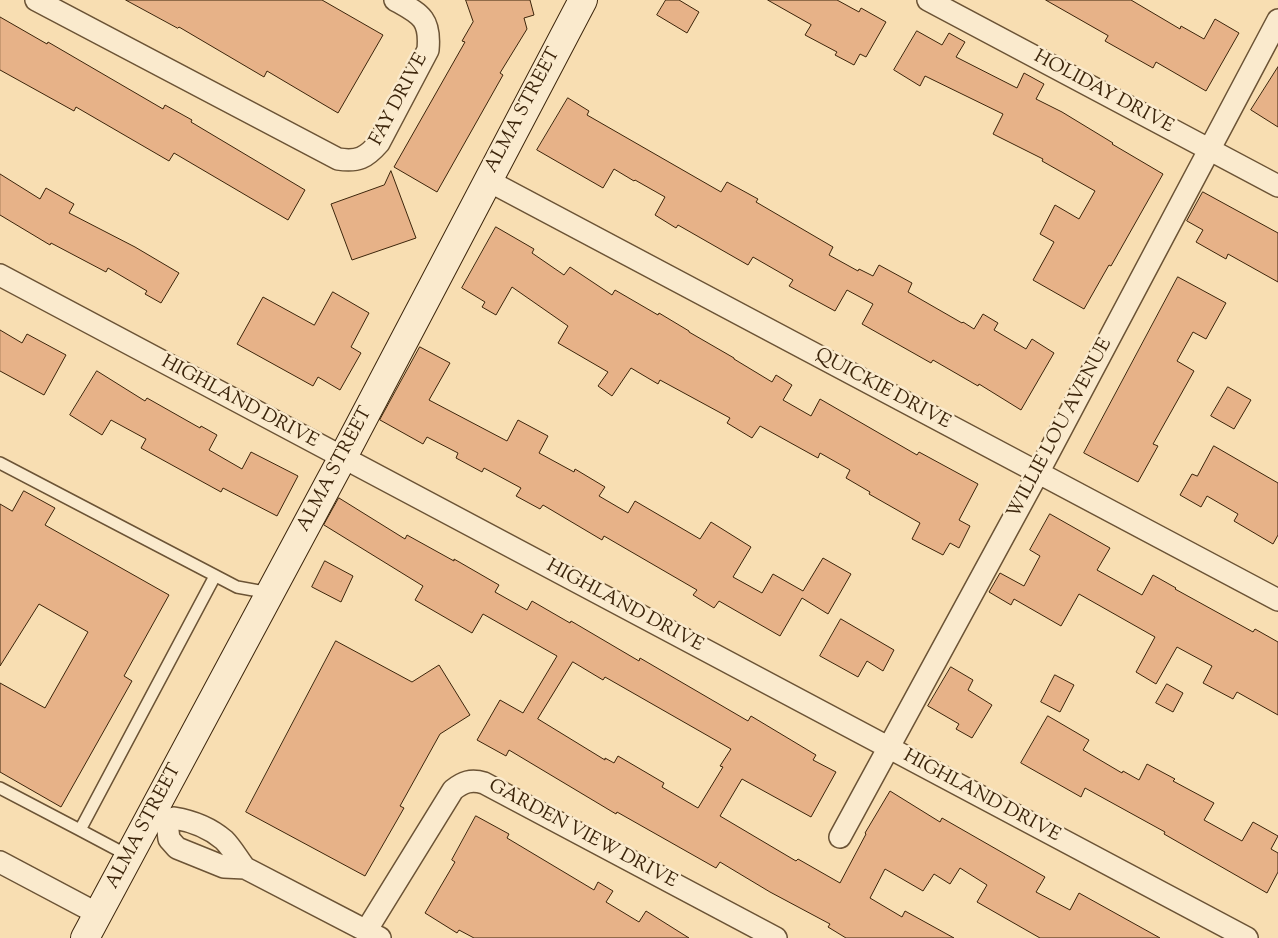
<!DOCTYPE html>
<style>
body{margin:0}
canvas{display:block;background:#f8deb2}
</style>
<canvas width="1278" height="938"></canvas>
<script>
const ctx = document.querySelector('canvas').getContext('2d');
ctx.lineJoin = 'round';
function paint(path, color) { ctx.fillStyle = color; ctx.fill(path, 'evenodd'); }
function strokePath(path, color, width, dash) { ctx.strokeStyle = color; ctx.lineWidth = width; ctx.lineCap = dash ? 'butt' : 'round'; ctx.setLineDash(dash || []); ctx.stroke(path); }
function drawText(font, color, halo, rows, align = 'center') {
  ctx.font = font + ' "Sorts Mill Goudy",serif'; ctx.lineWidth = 5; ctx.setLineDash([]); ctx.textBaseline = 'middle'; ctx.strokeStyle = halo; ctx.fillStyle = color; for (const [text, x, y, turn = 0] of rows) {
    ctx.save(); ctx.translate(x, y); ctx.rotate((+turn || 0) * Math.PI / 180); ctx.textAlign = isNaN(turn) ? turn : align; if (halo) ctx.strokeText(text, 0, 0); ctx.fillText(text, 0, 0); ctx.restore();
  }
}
const building = new Path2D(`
 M126,0H322L383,35L338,113L267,71L264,77L179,27L178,28Z
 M466,0H530L534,15L524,18L527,29L500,73L503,75L437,192L394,167L465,42L462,41L473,22Z
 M666,0H679L699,12L687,33L657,15Z
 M768,0H837L859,12L861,8L886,22L866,57L860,54L854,65L835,55L837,52L805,35L811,25Z
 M1046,0H1131L1180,29L1181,26L1204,39L1215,19L1239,33L1206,91L1156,62L1153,68L1105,41L1108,36Z
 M0,17L47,44L48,42L163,109L165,105L192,120L191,122L305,190L288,220L174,153L169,161L76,107L74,111L0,70Z
 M917,31L942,45L949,33L965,42L956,57L1017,88L1024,73L1044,84L1036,99L1062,112L1113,143L1112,144L1163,174L1111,266L1109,265L1084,309L1033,280L1054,242L1040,234L1055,205L1079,219L1095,191L1042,161L1043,159L993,134L1003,114L925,76L920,86L894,70Z
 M1278,67V127L1251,110Z
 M568,98L589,111L587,115L721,192L727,182L758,199L756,202L833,247L829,255L858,271L859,269L873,276L879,265L912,283L908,292L962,323L963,322L974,329L983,314L998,323L994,330L1026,349L1032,339L1054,353L1021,410L979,384L978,386L933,360L931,363L862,324L873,304L847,290L835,311L789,286L793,280L753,257L748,265L678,225L676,228L655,215L665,197L635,180L634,181L614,169L603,188L537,150Z
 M391,171L416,238L352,260L331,204L384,185Z
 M0,174L40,199L46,188L74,204L69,213L135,247L179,273L161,303L145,294L147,291L108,268L106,272L51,243L50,245L0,215Z
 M1203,192L1278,233V282L1228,254L1226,259L1196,242L1203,230L1187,221Z
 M496,227L534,249L532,253L564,275L570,267L612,295L615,290L658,315L659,313L689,331V332L734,358V359L772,382L776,375L792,385L783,400L811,416L820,399L917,455L919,452L978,484L959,520L970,526L959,548L950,543L943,555L912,539L920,523L869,494L870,492L846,478L850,470L820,453L818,458L760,426L752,438L727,423L730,418L660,380L658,384L631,368L612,396L598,386L608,372L558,343L568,326L512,287L496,315L482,307L485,302L462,288Z
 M1178,277L1226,303L1206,339L1193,332L1177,361L1194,371L1153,444L1158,446L1138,482L1084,453Z
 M333,292L369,313L351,347L361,353L340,390L318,377L313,386L237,344L263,297L314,325Z
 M0,330L22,343L27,334L66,355L44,395L0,371Z
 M420,347L450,363L429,400L507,441L518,420L548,436L539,453L574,472L575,469L605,487L599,496L628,513L635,501L700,539L711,522L751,547L733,577L762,593L773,574L803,591L823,558L851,574L828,614L802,598L780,636L719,601L714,608L693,595L697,590L604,536L602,540L543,505L540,509L516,496L521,488L484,468L482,472L456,458L458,453L427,437L423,444L380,420Z
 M97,371L145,401L147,398L200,428L201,426L217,435L209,450L242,469L251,452L298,476L277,516L223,488L221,492L141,448L146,439L111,420L102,435L70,415Z
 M1228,387L1251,400L1234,429L1211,416Z
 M1214,446L1278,483V535L1273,544L1234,521L1238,514L1207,496L1201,507L1180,495L1192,474L1197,476Z
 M24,491L55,508L45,525L169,595L124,676L132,681L61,807L0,772V683L45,708L88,632L39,604L0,666V504L12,511Z
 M339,498L405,539L407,535L454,561V559L499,585L495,592L527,610L532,601L570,623L571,621L639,661L640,658L748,721L751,716L816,755L813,760L836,772L811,817L742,779L720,816L796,861L798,859L840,883L866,834L865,833L890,791L940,822L942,818L1045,877L1036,892L1070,910L1079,893L1160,938H1040L977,902L987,885L960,868L950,884L934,874L923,891L885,869L870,898L902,917L905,911L954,938H846L828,927L830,924L770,892L720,862L716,868L617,812L616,814L509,750L506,756L477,740L500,700L523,713L557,656L483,614L472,633L415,600L423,586L324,525ZM573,662L603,680L605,677L731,749L720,766L723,767L698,808L662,787L664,783L618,756L614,763L605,758V760L538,719Z
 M1050,514L1110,548L1097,570L1142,595L1153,575L1176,588L1175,589L1253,632L1255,629L1278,642V715L1237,692L1233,699L1203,683L1212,666L1177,647L1156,684L1136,672L1155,637L1079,594L1061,626L1014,599L1011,605L989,592L1000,573L1024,586L1040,556L1030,550Z
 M325,561L353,576L341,602L312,587Z
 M841,619L894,650L883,671L867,661L858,677L820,656Z
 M336,641L412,682L439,665L470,715L440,734L400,806L404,808L365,876L246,812Z
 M951,667L973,680L968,690L992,705L972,738L956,729L959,724L928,706Z
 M1055,675L1074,685L1060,712L1041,702Z
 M1167,684L1183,693L1173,712L1156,703Z
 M1048,716L1089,740L1083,750L1122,773L1123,771L1139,780L1147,764L1175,779L1173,781L1214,803L1204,820L1242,841L1253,822L1278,836L1271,849L1278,853V872L1267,893L1164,834L1165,832L1085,788L1081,797L1021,763Z
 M476,816L509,834L507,838L594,890L598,882L613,891L606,902L639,922L646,911L689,938H474L459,930L457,933L425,913L455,862L452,860Z`);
const lane = new Path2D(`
 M0,463L237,587L270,593
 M0,788L80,830L215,576
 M80,830L129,856`);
const street = new Path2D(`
 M36,0L338,159C358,162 366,158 379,143L428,50C431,18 420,14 395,0
 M928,0L1278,186
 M487,180L1278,600
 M0,275L1247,938
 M151,815L167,823L169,839L177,848L224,867L245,868L251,871L380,938
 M167,823L174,818C192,821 210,828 224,840C232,848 238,859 245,868
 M840,837L1038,473L1278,20
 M0,862L98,914
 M366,931L453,790C463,782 471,779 484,783L776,938`);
const secondary = new Path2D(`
 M85,938L343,457L583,0`);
const streetNames = [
 ["HOLIDAY DRIVE",1103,93,28],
 ["FAY DRIVE",400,100,-62],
 ["ALMA STREET",524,111,-62],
 ["QUICKIE DRIVE",882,390,28],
 ["HIGHLAND DRIVE",239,403,28],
 ["WILLIE LOU AVENUE",1061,429,-62],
 ["ALMA STREET",336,470,-62],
 ["HIGHLAND DRIVE",624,607,28],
 ["HIGHLAND DRIVE",981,797,28],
 ["ALMA STREET",145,827,-62],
 ["GARDEN VIEW DRIVE",582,835,28]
];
paint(building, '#e7b288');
strokePath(building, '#3c250b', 1);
strokePath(lane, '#6b5335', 14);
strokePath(street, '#6b5335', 24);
strokePath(secondary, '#3c250b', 30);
strokePath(lane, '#faeacd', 11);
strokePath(street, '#faeacd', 21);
strokePath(secondary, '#faeacd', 28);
drawText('19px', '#3c250b', '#faeacd', streetNames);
</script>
